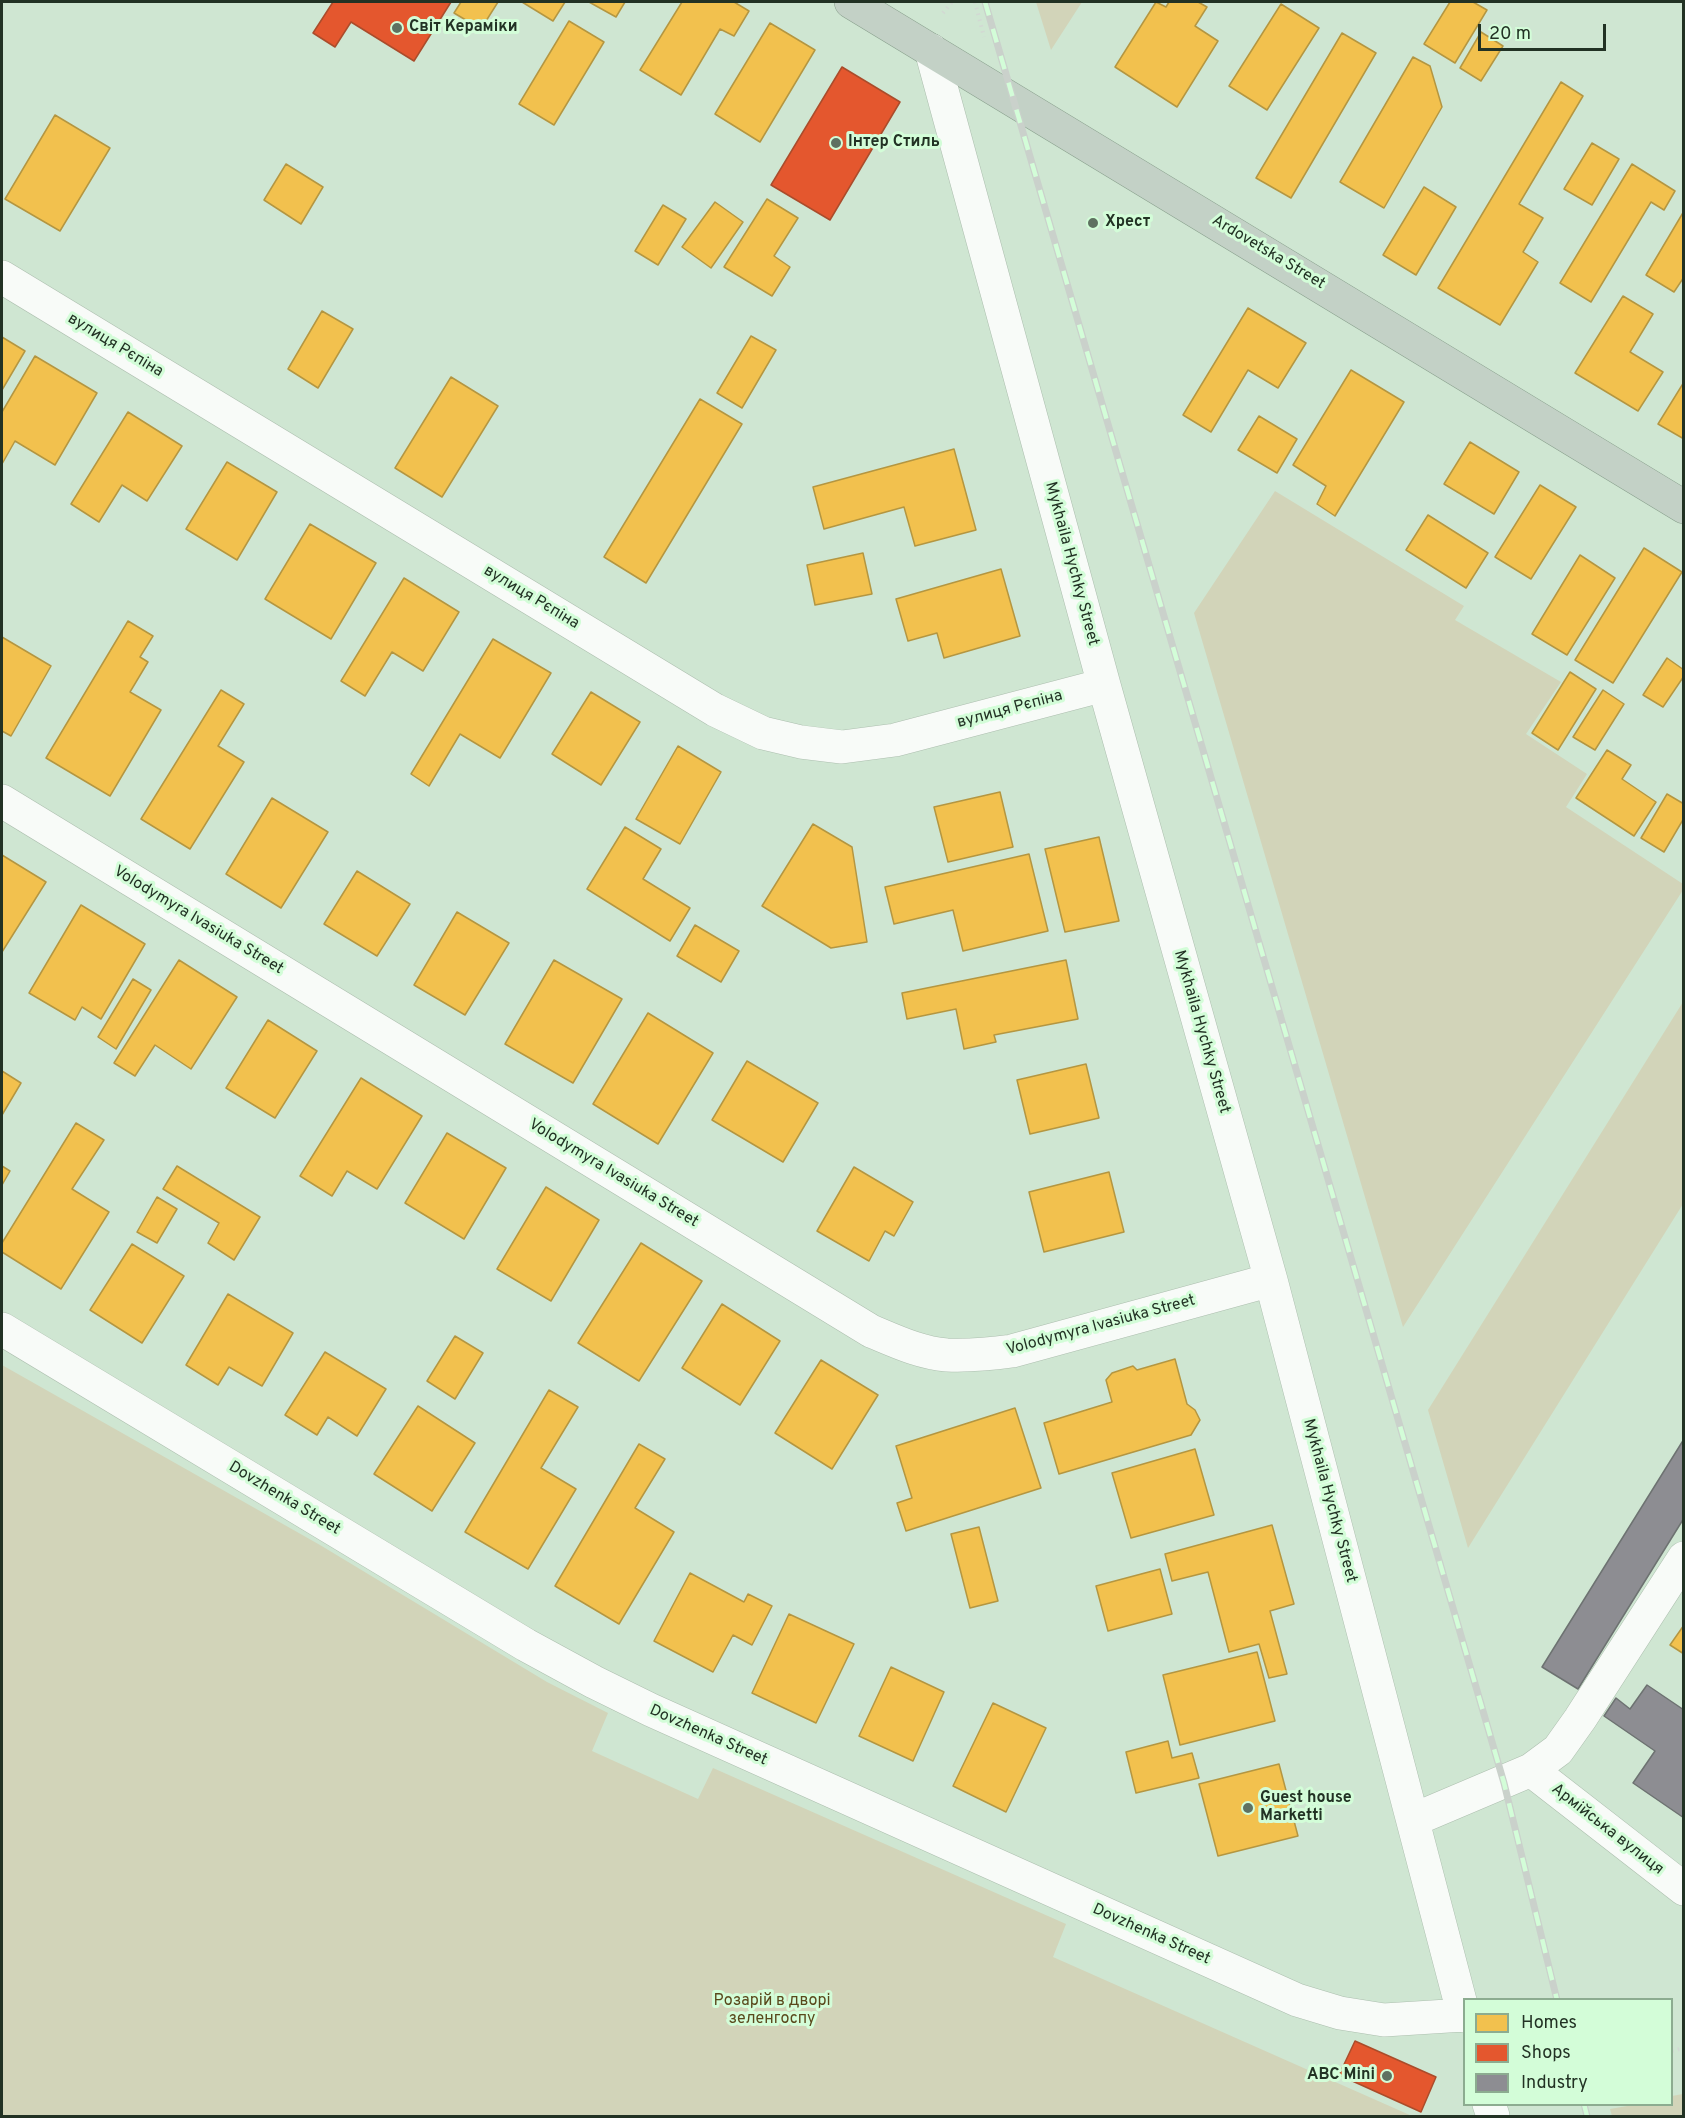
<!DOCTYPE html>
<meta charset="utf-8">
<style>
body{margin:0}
#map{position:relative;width:1685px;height:2118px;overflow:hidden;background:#cfe6d2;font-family:Overpass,sans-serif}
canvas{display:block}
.frame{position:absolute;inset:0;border:3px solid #223224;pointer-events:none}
.legend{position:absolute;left:1463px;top:1998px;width:210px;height:108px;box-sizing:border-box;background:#d3fdd8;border:2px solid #8cac90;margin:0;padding:8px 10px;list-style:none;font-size:18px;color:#223224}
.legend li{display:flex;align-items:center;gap:12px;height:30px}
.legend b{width:30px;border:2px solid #8cac90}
.scale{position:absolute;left:1478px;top:24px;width:128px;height:27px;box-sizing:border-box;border:3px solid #223224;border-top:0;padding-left:8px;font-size:18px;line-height:21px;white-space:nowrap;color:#223224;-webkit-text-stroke:4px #d3fdd8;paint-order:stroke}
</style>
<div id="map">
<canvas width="1685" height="2118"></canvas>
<div class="frame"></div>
<ul class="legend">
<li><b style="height:16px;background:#f2c14e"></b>Homes</li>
<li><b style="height:16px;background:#e4572e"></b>Shops</li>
<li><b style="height:16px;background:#8d8d92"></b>Industry</li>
</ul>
<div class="scale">20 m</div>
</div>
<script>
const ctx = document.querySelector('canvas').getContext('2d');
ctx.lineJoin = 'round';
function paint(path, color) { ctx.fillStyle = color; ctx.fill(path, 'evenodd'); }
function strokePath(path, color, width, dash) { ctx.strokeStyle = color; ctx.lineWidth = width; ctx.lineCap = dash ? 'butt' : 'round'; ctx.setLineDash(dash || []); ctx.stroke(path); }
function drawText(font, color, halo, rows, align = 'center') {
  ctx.font = font + ' Overpass,sans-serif'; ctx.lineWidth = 6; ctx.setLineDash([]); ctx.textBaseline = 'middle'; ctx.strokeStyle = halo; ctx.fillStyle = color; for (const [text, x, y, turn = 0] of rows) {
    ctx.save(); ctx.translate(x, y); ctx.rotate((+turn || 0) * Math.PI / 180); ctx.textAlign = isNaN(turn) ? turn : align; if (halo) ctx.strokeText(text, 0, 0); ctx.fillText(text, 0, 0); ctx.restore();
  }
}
const green = new Path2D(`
 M1036,2H1082L1051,50Z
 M1275,491L1464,606L1455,620L1561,682L1526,734L1587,774L1566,807L1683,884V890L1403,1327L1194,613Z
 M1683,1002V1204L1468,1548L1428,1410Z
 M2,1365L320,1545L547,1682L608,1713L592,1751L698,1799L713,1768L1066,1924L1053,1957L1412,2116H2Z
 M1683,2094V2116H1612L1610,2109L1633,2105L1672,2104V2096Z`);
const homes = new Path2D(`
 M461,2H498L481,29L454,13Z
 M522,2H565L553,21Z
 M589,2H625L616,17Z
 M682,2H734L749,11L734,36L720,29L681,95L640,70Z
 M1156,2L1166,7L1169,2H1198L1207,7L1195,26L1218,41L1177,107L1115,67Z
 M1450,2H1473L1487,10L1455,63L1424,44Z
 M1281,4L1319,28L1267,110L1229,86Z
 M569,21L604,42L554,125L519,104Z
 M770,23L815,50L760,142L715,114Z
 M1481,32L1503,46L1481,81L1460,68Z
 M1342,33L1376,53L1291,198L1256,178Z
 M1413,57L1430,66L1442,107L1384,208L1340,182Z
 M1561,82L1583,96L1519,204L1543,218L1523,252L1538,262L1500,325L1438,288Z
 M55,115L110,148L60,231L5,199Z
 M1592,143L1619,159L1592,205L1564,189Z
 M286,164L323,187L301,224L264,200Z
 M1632,164L1675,191L1664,210L1651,202L1591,302L1560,283Z
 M1424,187L1456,207L1416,275L1383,255Z
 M767,199L798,218L774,256L790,267L772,296L724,267Z
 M715,202L743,222L711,268L682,247Z
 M663,205L686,219L658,265L635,251Z
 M1684,211V277L1674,292L1646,275Z
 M1623,296L1653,314L1630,352L1663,372L1638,411L1575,373Z
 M1248,308L1306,343L1278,388L1248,370L1211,432L1183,415Z
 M322,311L353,329L318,388L288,369Z
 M751,336L776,350L742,408L717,393Z
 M2,337L25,351L2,390Z
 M35,356L97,393L55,465L15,441L2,464V412Z
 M1351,370L1404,402L1335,516L1317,504L1326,486L1293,465Z
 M451,377L498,406L442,497L395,468Z
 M1684,382V439L1658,424Z
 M700,399L742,424L646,583L604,557Z
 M128,412L182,446L147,501L122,485L99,522L71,504Z
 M1259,416L1297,439L1277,473L1238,450Z
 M1470,442L1519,472L1494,514L1444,484Z
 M954,449L976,530L915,546L904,507L824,529L813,487Z
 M227,462L277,492L237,560L186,529Z
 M1540,485L1576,507L1531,579L1495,557Z
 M1428,515L1488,553L1466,588L1406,550Z
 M310,524L376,563L331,639L265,599Z
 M1644,548L1682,572L1613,683L1575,660Z
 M863,553L872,594L815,605L807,565Z
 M1580,555L1615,578L1567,655L1532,634Z
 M1001,569L1020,636L944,658L937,633L908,641L896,599Z
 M404,578L459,612L423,671L392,652L365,696L341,681Z
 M128,621L153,636L140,657L148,662L130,692L161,710L110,796L46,758Z
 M2,637L51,666L11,736L2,731Z
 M493,639L551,673L500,758L460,734L429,786L411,774Z
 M1667,658L1684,670V676L1663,707L1643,695Z
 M1570,672L1596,689L1558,750L1532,733Z
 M221,690L244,704L218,746L244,762L190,849L141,819Z
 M1603,690L1624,704L1595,750L1573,737Z
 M591,692L640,722L601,785L552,754Z
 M678,746L721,772L680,844L636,819Z
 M1607,750L1631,765L1622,779L1656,802L1634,836L1576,798Z
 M1000,792L1013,847L948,862L934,807Z
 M1667,794L1684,804V818L1664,852L1641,838Z
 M272,798L328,832L281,908L226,874Z
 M813,824L852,847L867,942L831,948L762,906Z
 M625,827L661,849L643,879L690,908L670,941L587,889Z
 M1099,837L1119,921L1065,932L1045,849Z
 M1029,854L1048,931L963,951L953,910L894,924L885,887Z
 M2,855L46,882L2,952Z
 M357,871L410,904L377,956L324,924Z
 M81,905L145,944L101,1019L82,1007L75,1020L29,993Z
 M457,912L509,943L465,1015L414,985Z
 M695,925L739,951L721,982L677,956Z
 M179,960L237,997L191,1069L155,1045L135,1076L114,1063Z
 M554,960L622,999L573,1083L505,1044Z
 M1066,960L1078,1019L994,1035L996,1042L964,1049L956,1009L907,1019L902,993Z
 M133,979L151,990L116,1049L98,1037Z
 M648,1013L713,1053L658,1144L593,1104Z
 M268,1020L317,1051L275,1118L226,1088Z
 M747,1061L818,1103L783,1162L712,1120Z
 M1086,1064L1099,1118L1030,1134L1017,1080Z
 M2,1071L21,1083L2,1115Z
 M361,1078L422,1116L377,1189L347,1171L332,1196L300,1176Z
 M76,1123L104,1140L72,1189L109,1212L61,1289L2,1252V1243Z
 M447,1133L506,1168L464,1239L405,1203Z
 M2,1166L10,1171L2,1185Z
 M177,1166L260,1217L234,1260L208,1243L219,1223L163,1189Z
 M854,1167L913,1202L894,1236L885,1231L869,1261L817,1231Z
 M1109,1172L1124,1232L1044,1252L1029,1192Z
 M546,1187L599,1220L551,1301L497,1269Z
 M157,1197L177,1209L157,1243L137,1232Z
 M641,1243L702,1281L639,1381L578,1343Z
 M132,1244L184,1276L142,1343L90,1310Z
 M228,1294L293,1333L262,1386L229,1367L218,1385L186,1365Z
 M722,1304L780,1341L740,1405L682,1368Z
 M455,1336L483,1353L455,1399L427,1381Z
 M325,1352L386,1389L357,1436L328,1417L317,1435L285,1415Z
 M1175,1359L1187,1404L1195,1410L1200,1420L1191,1435L1059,1474L1044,1423L1112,1402L1106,1380L1112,1373L1133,1366L1137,1370Z
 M821,1360L878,1395L832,1469L775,1433Z
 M549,1390L578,1407L541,1468L576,1489L528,1569L465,1532Z
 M418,1406L475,1443L432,1511L374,1474Z
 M1015,1408L1041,1488L906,1531L897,1503L912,1498L896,1446Z
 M639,1444L665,1459L635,1508L674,1532L619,1624L555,1586Z
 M1195,1449L1214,1515L1131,1538L1112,1473Z
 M1272,1525L1294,1604L1270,1611L1287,1674L1269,1678L1259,1644L1229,1652L1208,1572L1172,1581L1165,1554Z
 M979,1527L998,1601L970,1608L951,1534Z
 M1160,1569L1172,1614L1108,1631L1096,1586Z
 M690,1573L744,1602L748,1594L772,1606L752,1645L733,1635L713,1672L654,1641Z
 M789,1614L854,1644L816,1723L752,1693Z
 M1684,1625V1654L1670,1645Z
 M1257,1652L1275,1721L1180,1745L1163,1675Z
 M891,1667L944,1692L913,1761L859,1736Z
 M993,1703L1046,1728L1006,1812L953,1786Z
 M1168,1741L1172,1758L1192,1753L1199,1778L1136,1793L1126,1752Z
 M1279,1764L1298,1836L1218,1856L1199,1784Z`);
const shops = new Path2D(`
 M333,2H451L414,61L351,22L335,47L313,33Z
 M842,67L900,102L830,220L771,185Z
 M1355,2041L1436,2077L1421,2112L1339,2075Z`);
const industry = new Path2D(`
 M1684,1439V1518L1578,1689L1542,1667Z
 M1647,1685L1684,1710V1818L1633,1783L1655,1751L1604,1716L1616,1698L1630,1709Z`);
const path = new Path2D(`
 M975,2L984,37
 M943,13L952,2
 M1672,2051L1684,2048`);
const minor = new Path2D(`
 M931,50L1104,685L1271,1280L1464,2016
 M2,277L715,710L763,733L801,742L842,747L895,740L1104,685
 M2,801L871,1331C895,1341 920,1353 947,1355C969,1356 990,1354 1012,1351L1271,1280
 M2,1329L526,1645L594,1682L651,1710L1297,2000L1340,2013L1384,2020L1464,2015
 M1531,1770L1684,1889
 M1413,1820L1531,1770L1558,1750L1580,1719L1684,1558
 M1489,2104L1493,2116`);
const highway = new Path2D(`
 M851,2L1684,507`);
const rail = new Path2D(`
 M985,2L1504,1783L1557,2000
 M1584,2104L1587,2116`);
const markers = [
 [397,28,6,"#5f7161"],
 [836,143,6,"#5f7161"],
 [1093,223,6,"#5f7161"],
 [1248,1808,6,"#5f7161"],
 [1387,2076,6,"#5f7161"]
];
const poiNames = [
 ["Світ Кераміки",409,28],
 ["Інтер Стиль",848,143],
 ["Хрест",1105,223],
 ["Guest house",1260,1799],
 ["Marketti",1260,1817],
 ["ABC Mini",1375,2076,"right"]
];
const streetNames = [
 ["Ardovetska Street",1268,253,31],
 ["вулиця Рєпіна",115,346,31],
 ["Mykhaila Hychky Street",1071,564,75],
 ["вулиця Рєпіна",531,598,31],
 ["вулиця Рєпіна",1010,710,-15],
 ["Volodymyra Ivasiuka Street",198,921,31],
 ["Mykhaila Hychky Street",1201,1032,74],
 ["Volodymyra Ivasiuka Street",613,1174,31],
 ["Volodymyra Ivasiuka Street",1101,1326,-15],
 ["Dovzhenka Street",284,1499,31],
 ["Mykhaila Hychky Street",1329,1501,75],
 ["Dovzhenka Street",708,1736,24],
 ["Армійська вулиця",1607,1830,38],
 ["Dovzhenka Street",1151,1935,24]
];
const parkNames = [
 ["Розарій в дворі",772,2002],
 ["зеленгоспу",772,2020]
];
paint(green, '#d2d4b9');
paint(homes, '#f2c14e');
strokePath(homes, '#b49641', 1.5);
paint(shops, '#e4572e');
strokePath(shops, '#aa4c2b', 1.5);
paint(industry, '#8d8d92');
strokePath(industry, '#6d7271', 1.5);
strokePath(minor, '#acbeae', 34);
strokePath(highway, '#889f8c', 34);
strokePath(path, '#d2d9d3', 4, [1.5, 4.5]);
strokePath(minor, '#f8fbf8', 33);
strokePath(highway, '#c3d1c6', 33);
strokePath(rail, '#cad1cb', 7);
strokePath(rail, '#d3fdd8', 4.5, [14]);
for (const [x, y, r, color] of markers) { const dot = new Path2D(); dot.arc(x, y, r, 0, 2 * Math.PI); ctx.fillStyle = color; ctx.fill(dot); strokePath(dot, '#d3fdd8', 2); }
drawText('bold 16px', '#223224', '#d3fdd8', poiNames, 'left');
drawText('16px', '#223224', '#d3fdd8', streetNames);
drawText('16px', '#59481b', '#d3fdd8', parkNames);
</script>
